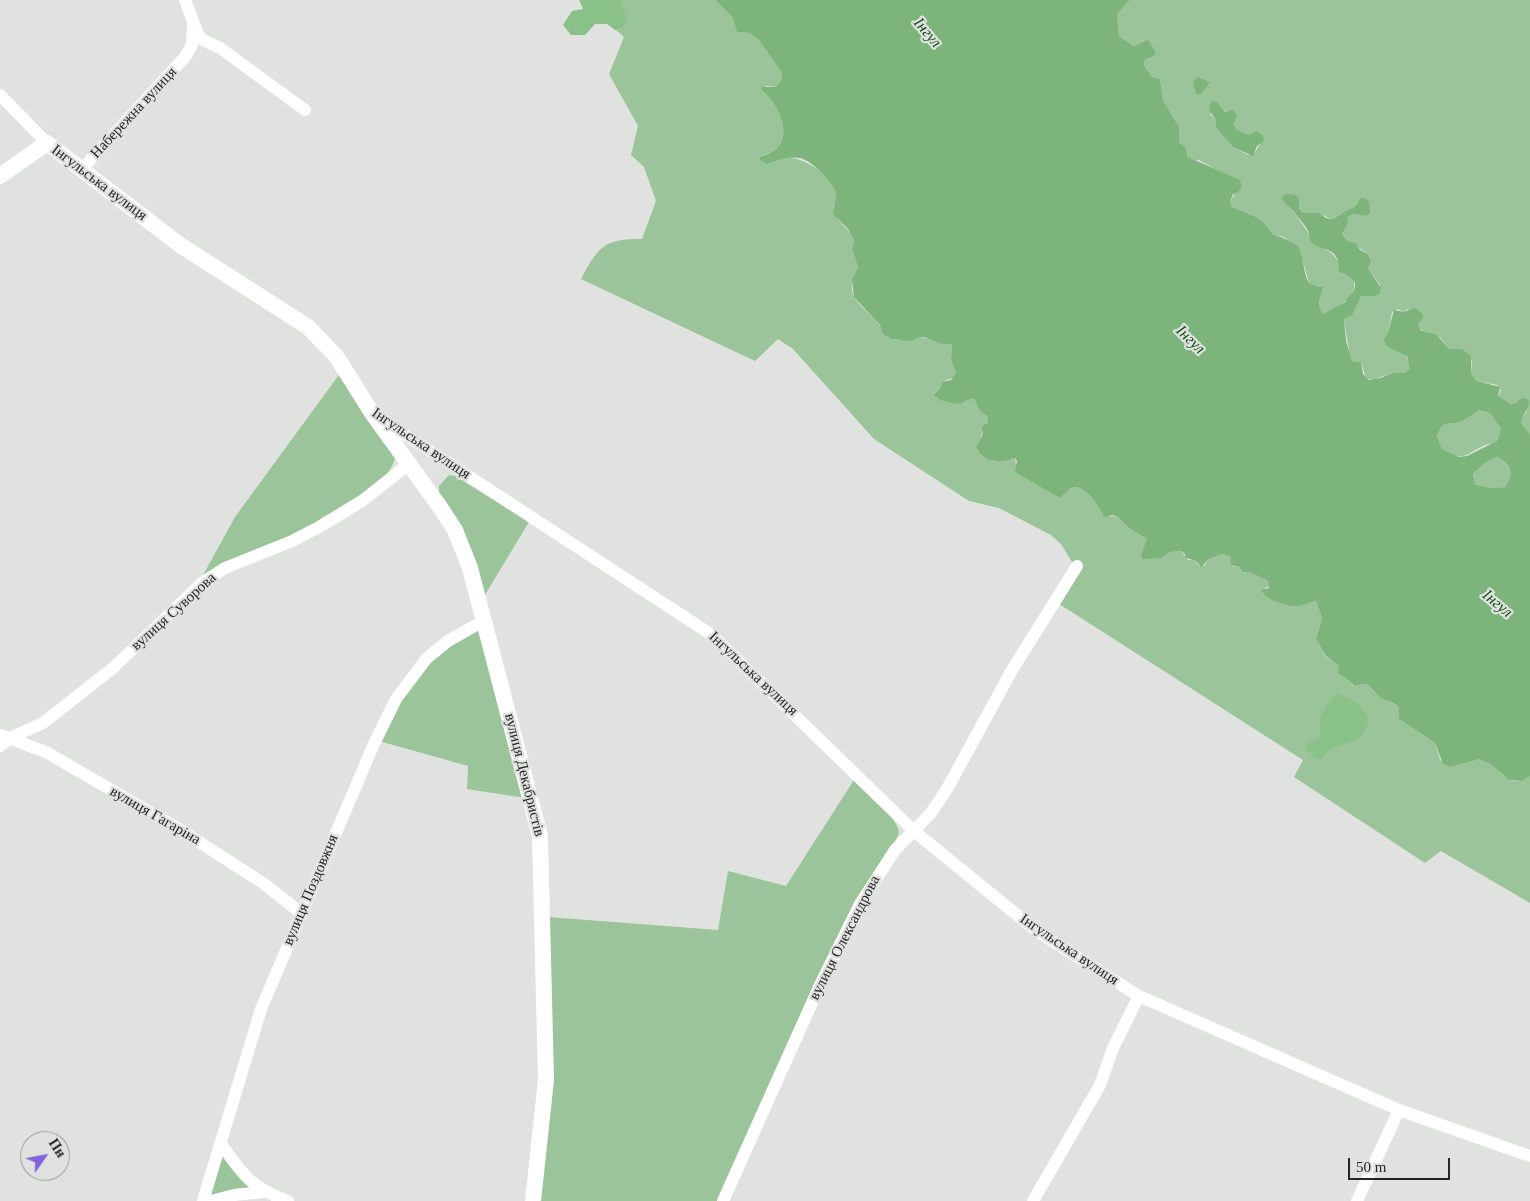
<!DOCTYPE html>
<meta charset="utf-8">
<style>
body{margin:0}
#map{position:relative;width:1530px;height:1201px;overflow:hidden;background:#dfe2de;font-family:"Times New Roman",serif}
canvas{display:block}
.north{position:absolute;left:20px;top:1131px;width:50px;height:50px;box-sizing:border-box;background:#dfe2de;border:1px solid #959794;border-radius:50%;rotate:57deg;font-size:14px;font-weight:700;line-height:20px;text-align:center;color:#252725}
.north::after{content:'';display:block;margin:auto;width:18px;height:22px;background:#8661dc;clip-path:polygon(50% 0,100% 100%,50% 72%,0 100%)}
.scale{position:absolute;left:1348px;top:1158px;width:102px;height:22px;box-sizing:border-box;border:2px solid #252725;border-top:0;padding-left:6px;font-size:15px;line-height:18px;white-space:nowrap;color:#252725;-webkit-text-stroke:4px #dfe2de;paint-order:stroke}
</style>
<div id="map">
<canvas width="1530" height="1201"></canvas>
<div class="north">Пн</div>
<div class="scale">50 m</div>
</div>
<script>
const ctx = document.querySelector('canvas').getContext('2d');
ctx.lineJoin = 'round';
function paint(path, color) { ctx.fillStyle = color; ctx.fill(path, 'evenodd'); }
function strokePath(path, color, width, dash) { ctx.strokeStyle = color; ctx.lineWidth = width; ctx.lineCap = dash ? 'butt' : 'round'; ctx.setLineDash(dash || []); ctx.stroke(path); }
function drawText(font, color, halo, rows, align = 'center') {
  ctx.font = font + ' "Times New Roman",serif'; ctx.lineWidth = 4.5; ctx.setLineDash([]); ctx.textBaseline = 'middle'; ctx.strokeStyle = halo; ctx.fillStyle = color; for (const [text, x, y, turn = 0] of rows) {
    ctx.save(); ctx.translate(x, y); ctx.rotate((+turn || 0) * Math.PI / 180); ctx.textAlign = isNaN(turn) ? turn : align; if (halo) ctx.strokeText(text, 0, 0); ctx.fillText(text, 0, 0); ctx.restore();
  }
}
const green = new Path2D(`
 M582,0H715L732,17L737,32L749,33L758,39L782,73L781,80L776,87L766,86L762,91C777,102 794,135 775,150C771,153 765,154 760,157L772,162C790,147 832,172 836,193C838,201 833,208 836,216C840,224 850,230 854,240L852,249L858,267C843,297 858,301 877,322C883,328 883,336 892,339C900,342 911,338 919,337C922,337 949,343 952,344L951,360L956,372L953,378L946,380L936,393V398L958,403L968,399H974L980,411L989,416L977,447L978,451L994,461L1015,458L1016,465L1026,477L1060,498L1072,487C1085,486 1099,504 1103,515L1118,517L1130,529L1147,539L1144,554L1145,558H1161L1171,552L1181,551L1188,560H1194L1198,565L1204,566L1207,560L1222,554L1230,557L1232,566L1238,567L1242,572H1249L1268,581L1270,586L1265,588L1263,594C1281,605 1295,606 1316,601L1322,618L1316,639L1325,656L1340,666L1338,674L1345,676L1353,686L1366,684C1372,688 1377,696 1381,698C1388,701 1393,702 1399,708V719L1435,743L1440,760L1451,767C1461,765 1471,759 1480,759C1501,761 1504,794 1530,776V903L1441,851L1425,863L1294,777L1303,760L1053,600L1069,572L1072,562L1061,544L1051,535L999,508L969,501L874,439L793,349L778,339L755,361L581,279C599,246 604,239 642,239L656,201L644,167L631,155L638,126L609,74L624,37Z
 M1130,0H1530V434L1521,423V418L1527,411L1515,404C1508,405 1504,402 1498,396L1501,390L1497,385L1477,381L1471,373L1472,361L1462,349H1449L1440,337L1417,328L1420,322L1408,309L1403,312L1398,309L1392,312L1386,346L1405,353L1411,369L1406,373H1392L1373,380L1366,378L1361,362L1352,361L1350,357L1344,319L1353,312L1361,296H1375L1380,285L1368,268L1370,257C1366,250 1359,251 1356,243L1347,241L1342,232L1348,217L1353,214L1366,216L1357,202C1352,213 1341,212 1332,219L1317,213H1303L1299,210L1297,196L1290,195L1287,204C1296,214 1303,225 1310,236C1322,254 1334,244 1342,273L1353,278C1360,298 1336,309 1323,314L1319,310L1321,291L1309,283L1302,258L1293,244L1290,243L1284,237L1273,234L1265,224L1256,217L1232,207L1230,202L1235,193V180L1199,160H1191C1185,154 1187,147 1179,142V127L1163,100L1160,79L1152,77L1144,65L1145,60L1154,56L1139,44L1134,46L1119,36L1117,14ZM1219,105L1221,109L1237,117L1234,124L1237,130L1249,135L1260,144L1255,152L1248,155L1233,147L1216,128V120L1210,114Z
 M341,372L395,458C385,503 245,558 202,577L235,517Z
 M1479,410L1490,413L1501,429L1497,441C1493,444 1490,443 1485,445C1466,453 1464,464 1442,449L1437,436C1445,417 1448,427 1462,421C1468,418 1474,414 1479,410Z
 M1497,457C1511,465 1515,474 1505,487L1490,488L1475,484L1473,474L1485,463Z
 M449,475L455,476L529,522L483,598L439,492V486Z
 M477,629L481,630L525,798L467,789L468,766L379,741L400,700L428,660Z
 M854,780C868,794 896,813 899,833L720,1201H537L548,917L718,930L728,871L786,886Z
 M220,1152L255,1187L210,1199Z`);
const forest = new Path2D(`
 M579,0H621L627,20L623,27L615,30L607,24H595L585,35H571L563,25L572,11L583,9Z
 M1338,693L1358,703L1369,718C1365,743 1349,741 1331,749C1324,753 1325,759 1316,759L1306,749L1309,743L1320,736V717L1331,699Z`);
const water = new Path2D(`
 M715,0H1130L1117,14L1119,36L1134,46L1148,40L1156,53L1154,56L1145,60L1144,65L1152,77L1160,79L1163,100L1179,127V142L1185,147L1188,157L1240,180L1242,187L1237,193L1233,194L1230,202L1232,207L1256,217L1265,224L1273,234C1283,237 1288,241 1297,245C1305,257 1302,271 1309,283L1318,287H1323C1321,295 1316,306 1323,314L1346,302C1347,296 1350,297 1353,292C1361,279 1346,276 1339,271C1339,243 1320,253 1311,242C1309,239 1310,235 1308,231C1305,224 1298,218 1294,212C1290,206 1282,203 1282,197C1286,193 1295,193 1299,198V209L1303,213H1319L1326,218L1332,219L1354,207L1361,198L1366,199L1369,202L1370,213L1366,216L1353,214L1348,217L1347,226L1342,233L1347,241L1356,243L1360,250L1368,254L1371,261L1368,268L1381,288L1380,293L1375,296H1361L1352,315L1344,319L1346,341L1352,361L1361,362L1363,374L1369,380L1381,378L1392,373H1405L1410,369L1407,356L1386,346L1384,339L1388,333L1394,310L1403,312L1415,308L1422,313L1423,318L1418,325L1420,330L1437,335L1449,349H1462L1471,356V373L1477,381L1500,387L1498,396L1510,404H1515L1520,399L1525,398L1529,401C1529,411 1521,414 1521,423L1530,434V776L1522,781L1509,780L1491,764L1479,759L1451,767L1443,764L1435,743L1399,719V708C1393,701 1388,702 1381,698C1378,697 1373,688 1366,684L1354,686L1345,677L1338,674L1339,666L1325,655L1316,639L1322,618L1316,601C1309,602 1303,606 1296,606C1286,606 1265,600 1261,590L1269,588L1268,581L1249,572H1242L1239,567L1231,565L1230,557L1222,554L1207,560L1202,567L1194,560L1185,558V554L1181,551L1171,552L1161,558L1143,559L1141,556L1147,539L1130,529L1118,517L1112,515L1104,517C1099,506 1087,486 1072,487L1060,498L1015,472L1017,461L1015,458C1010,458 1009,461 1004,461C993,463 980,457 976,447L983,434L982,427L987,423L988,416L980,411L974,399C967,398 967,401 962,403C955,405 938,401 934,395L940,388L942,382L951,380L956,372L951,360L952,344H942L924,337H919L912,341L891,339L883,334L880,325L854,297L852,280L858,267L852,249L854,240L848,229L833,214C834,209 837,196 836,193C833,182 811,160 800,158C789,156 777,160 767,164L760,160V157C765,155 771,153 775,150C794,135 777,102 762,91L761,87H776L781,80L782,73L758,39L749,33L737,32L732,17ZM1479,410L1490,413L1501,429L1497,441L1467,456L1459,457L1442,449L1437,436C1445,417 1448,427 1462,421C1468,418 1474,414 1479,410ZM1497,457C1511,464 1515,474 1505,487L1490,488L1475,484L1473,474L1485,463Z
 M1198,77L1210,82L1201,94H1196L1193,81Z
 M1211,101L1217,102L1225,112L1232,110L1235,112L1237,117L1234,124L1237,130L1249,135L1257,131L1263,136L1264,141L1257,146L1253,156L1233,147L1216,128V120L1209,110Z`);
const minor = new Path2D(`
 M185,0L198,34L203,40L220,48L305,110
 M0,95L47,143
 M82,169L185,57L192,45L193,23
 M378,417L712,635L915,832L1038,932L1139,996L1399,1110L1530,1156
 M0,735L46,752L182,831L263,883L301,913
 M0,746L10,738L43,723L113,668L203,582L225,568L292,541L319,527L362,501L409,464
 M221,1144C243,1175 251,1188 288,1201
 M203,1201L261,1009L373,746L396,699L427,658L448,641L485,620
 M211,1201L234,1195L263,1192
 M723,1201L820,985L860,904L895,850L931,813L947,789L1012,670L1077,566
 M1033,1201L1100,1085L1113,1048L1139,996
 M1357,1201L1399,1110`);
const tertiary = new Path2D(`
 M0,176L47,143L180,245L308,327L336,356L372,413L440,507L455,530L470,568L540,836L546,1080L533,1201`);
const streetNames = [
 ["Набережна вулиця",134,113,-47],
 ["Інгульська вулиця",99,183,37],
 ["Інгульська вулиця",421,444,34],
 ["вулиця Суворова",174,612,-42],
 ["Інгульська вулиця",753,674,43],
 ["вулиця Декабристів",524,775,76],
 ["вулиця Гагаріна",155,816,30],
 ["вулиця Поздовжня",311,890,-67],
 ["вулиця Олександрова",845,938,-63],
 ["Інгульська вулиця",1069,950,34]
];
const waterNames = [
 ["Інгул",927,33,50],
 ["Інгул",1190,340,44],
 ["Інгул",1497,604,40]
];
paint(green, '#9bc49a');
paint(forest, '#89c188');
paint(water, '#7db47c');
strokePath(minor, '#fff', 12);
strokePath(tertiary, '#fff', 16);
drawText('15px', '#252725', '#dfe2de', streetNames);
drawText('italic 16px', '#144d18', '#dfe2de', waterNames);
</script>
